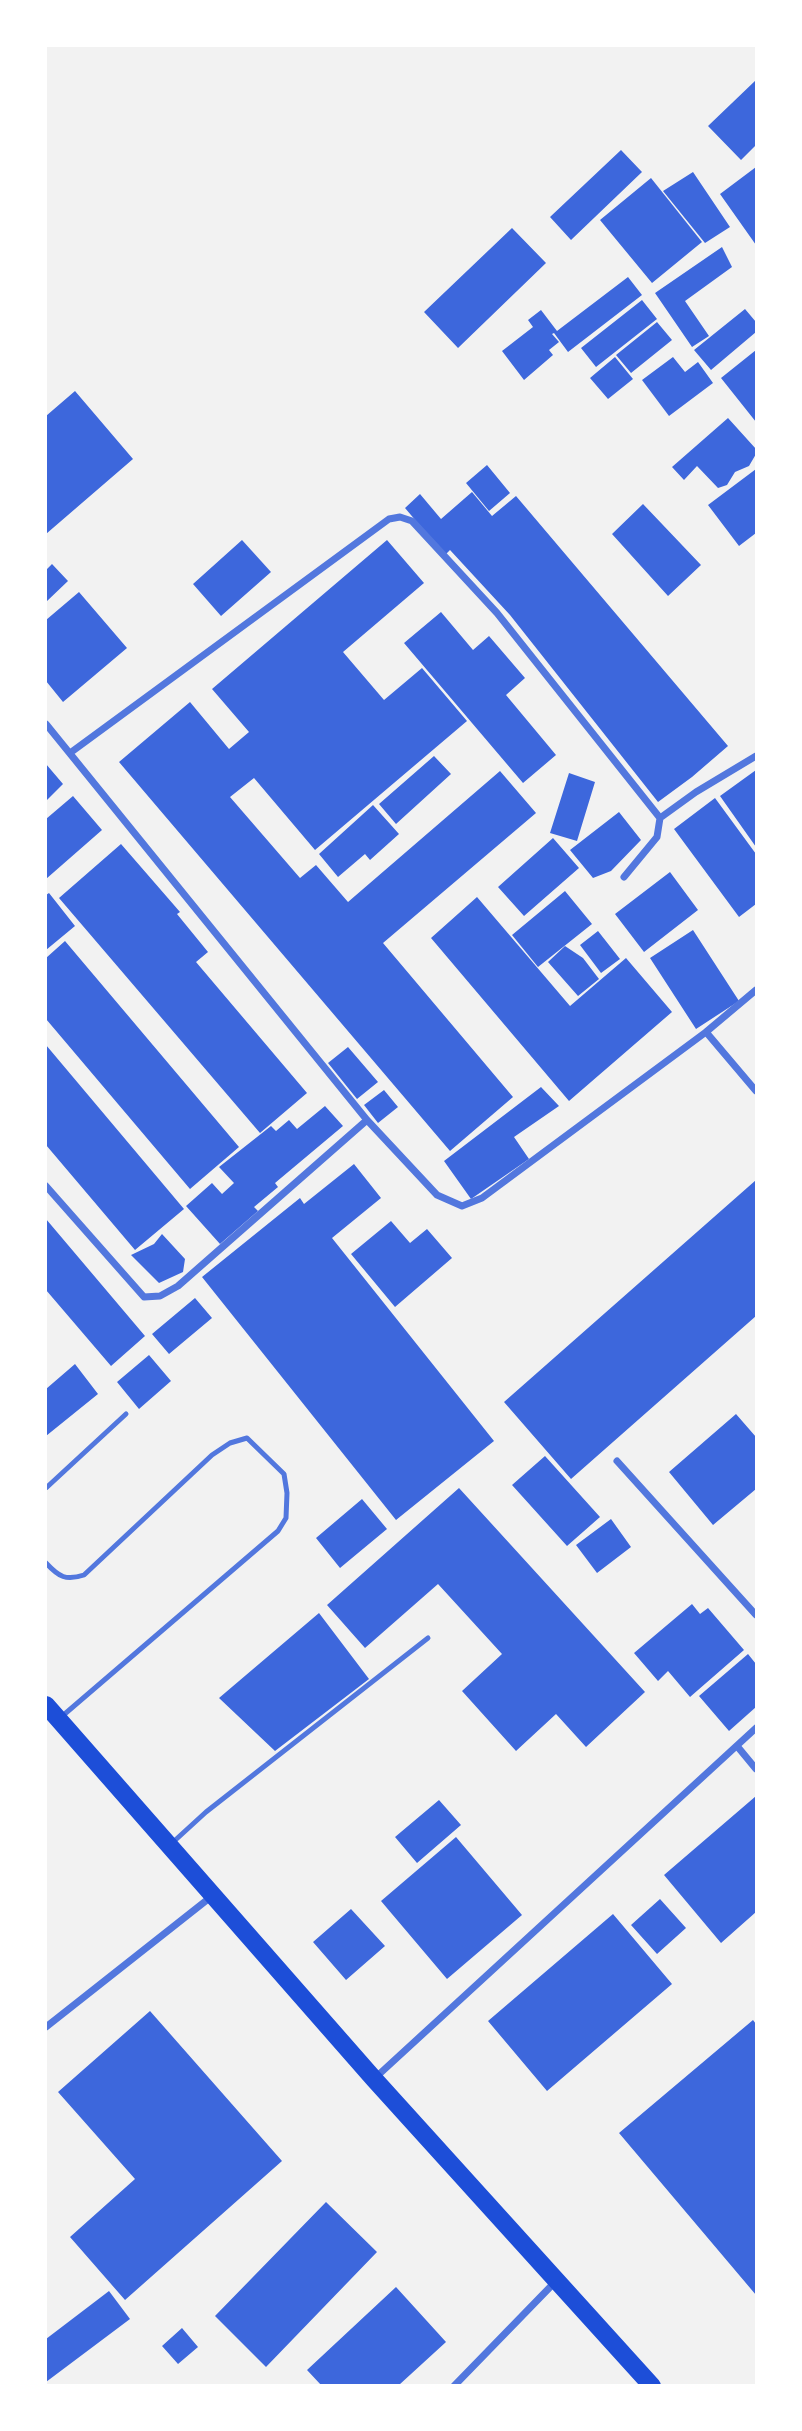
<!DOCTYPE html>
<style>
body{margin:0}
#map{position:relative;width:802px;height:2431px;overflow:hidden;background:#f2f2f2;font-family:Cabin,sans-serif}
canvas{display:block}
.frame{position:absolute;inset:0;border:47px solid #fff;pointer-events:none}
</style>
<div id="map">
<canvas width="802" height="2431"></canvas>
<div class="frame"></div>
</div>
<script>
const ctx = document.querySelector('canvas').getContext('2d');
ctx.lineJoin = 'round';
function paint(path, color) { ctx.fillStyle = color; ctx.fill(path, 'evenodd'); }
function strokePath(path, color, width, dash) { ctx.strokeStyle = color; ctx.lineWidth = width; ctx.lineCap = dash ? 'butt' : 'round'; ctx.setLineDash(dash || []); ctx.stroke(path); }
const building = new Path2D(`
 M756,80V145L741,160L708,126Z
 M621,150L642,172L571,240L550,217Z
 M756,167V245L720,194Z
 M693,172L730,227L705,243L663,191Z
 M651,178L702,242L652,283L600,220Z
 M512,228L546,263L458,348L424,312Z
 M722,247L732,267L685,301L709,336L692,347L655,293Z
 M628,277L642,295L568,352L554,333L552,334L559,342L549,350L553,355L524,380L502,351L533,327L528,320L541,310L557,331Z
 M642,300L657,319L596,367L581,348Z
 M745,309L756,322V332L711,370L694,350Z
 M657,322L672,340L631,373L616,355Z
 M756,350V422L721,378Z
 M615,357L633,379L608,399L590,378Z
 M673,357L685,372L698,362L713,383L669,416L642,380Z
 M75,391L133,459L46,534V416Z
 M728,418L756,449V454L749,466L735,472L727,485L718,488L697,466L684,480L672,467Z
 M487,465L510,493L489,511L466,483Z
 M756,469V533L739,546L708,505Z
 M472,492L492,516L516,496L728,746L692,777L658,802L510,615L450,550L445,555L405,508L420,494L441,519Z
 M643,504L701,565L668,596L612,534Z
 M242,540L271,572L221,616L193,584Z
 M387,540L424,583L343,652L384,700L422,668L467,721L315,850L254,778L230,797L300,878L316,865L348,902L500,771L536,813L383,943L513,1097L450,1151L119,762L190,702L229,749L249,732L212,689Z
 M52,564L68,581L46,602V570Z
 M79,592L127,648L63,702L46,681V620Z
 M441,612L473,650L489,636L525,678L506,695L556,755L523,783L404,643Z
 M434,756L451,774L396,824L379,804Z
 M46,764L63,784L46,801Z
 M756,770V847L720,796Z
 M569,773L595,782L577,841L550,833Z
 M73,796L102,830L46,879V819Z
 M715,798L756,854V904L739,917L674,829Z
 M373,805L399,834L370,860L365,854L338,877L319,854Z
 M619,812L641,840L611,871L593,878L570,850Z
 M553,838L579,868L524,916L498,887Z
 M121,844L180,912L177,914L208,952L196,962L307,1093L260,1133L59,898Z
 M670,872L698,910L644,952L615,914Z
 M565,891L592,924L538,967L512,935Z
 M49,893L75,926L46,950V895Z
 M477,897L570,1006L626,958L672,1012L569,1101L431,938Z
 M693,930L739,1001L696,1029L650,958Z
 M598,931L620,959L601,973L580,945Z
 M65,941L239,1147L190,1189L46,1019V958Z
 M565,946L583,958L599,979L578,996L548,962Z
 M46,1045L184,1209L135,1250L46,1145Z
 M348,1047L378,1082L357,1099L328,1063Z
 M541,1087L559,1106L514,1137L529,1159L471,1199L444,1161Z
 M384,1090L398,1107L378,1123L364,1105Z
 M325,1106L343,1126L275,1183L278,1187L254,1207L258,1211L220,1244L186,1206L212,1183L222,1194L234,1183L219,1167L271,1126L276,1131L289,1120L297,1129Z
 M354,1164L381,1198L332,1238L494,1441L396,1520L202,1277L300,1198L304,1204Z
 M756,1180V1316L571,1479L504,1402Z
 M46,1219L145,1336L111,1366L46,1290Z
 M391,1221L410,1243L427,1229L452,1258L395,1307L351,1254Z
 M162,1234L185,1259L183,1272L159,1283L131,1255L154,1244Z
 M195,1298L212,1318L169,1354L152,1334Z
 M149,1355L171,1381L139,1409L117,1382Z
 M75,1364L98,1394L46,1436V1389Z
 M736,1414L756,1437V1489L713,1525L669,1472Z
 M545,1456L600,1517L567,1546L512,1485Z
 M459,1488L645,1692L586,1747L556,1714L516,1751L462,1691L502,1654L438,1584L365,1648L327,1605Z
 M362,1499L387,1529L340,1568L316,1538Z
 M611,1519L631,1547L597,1573L576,1545Z
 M692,1604L700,1614L708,1608L744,1650L690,1697L668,1671L658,1681L634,1653Z
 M319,1613L369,1679L275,1751L219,1698Z
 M748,1654L756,1664V1707L729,1731L699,1696Z
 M756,1796V1912L721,1943L664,1875Z
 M439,1800L461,1825L417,1863L395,1837Z
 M456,1837L522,1915L447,1979L381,1901Z
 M660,1899L686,1928L657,1954L631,1925Z
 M351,1909L385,1946L346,1980L313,1942Z
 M613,1914L672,1984L547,2091L488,2021Z
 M150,2011L282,2161L125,2300L70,2237L135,2179L58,2092Z
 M753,2020L756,2024V2295L619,2133Z
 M326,2202L377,2252L266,2367L215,2316Z
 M396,2287L446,2342L399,2385H321L307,2370Z
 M109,2291L130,2319L46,2382V2339Z
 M182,2328L198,2347L178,2364L162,2346Z`);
const service = new Path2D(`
 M46,1488L126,1414
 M46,1563C59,1577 66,1581 84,1575L212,1455L230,1443L247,1438L284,1474L287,1493L286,1518L278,1531L60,1718
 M171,1844L206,1812L428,1638`);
const minor = new Path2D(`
 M46,724L367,1120L437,1195L462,1206L482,1198L706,1032L756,990
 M70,753L389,519L400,517L412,521L497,613L660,818L657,837L624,877
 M660,818L696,792L756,756
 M706,1032L756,1091
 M46,1186L144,1297L160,1296L178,1286L367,1120
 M617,1461L756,1615
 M737,1746L756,1769
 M46,2027L212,1896
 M375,2078L756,1728
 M454,2386L556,2281`);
const primary = new Path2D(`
 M46,1705L374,2079L652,2386`);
paint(building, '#3d67dc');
strokePath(service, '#5277de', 5);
strokePath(minor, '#5277de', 7);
strokePath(primary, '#1d4ed8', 18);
</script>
